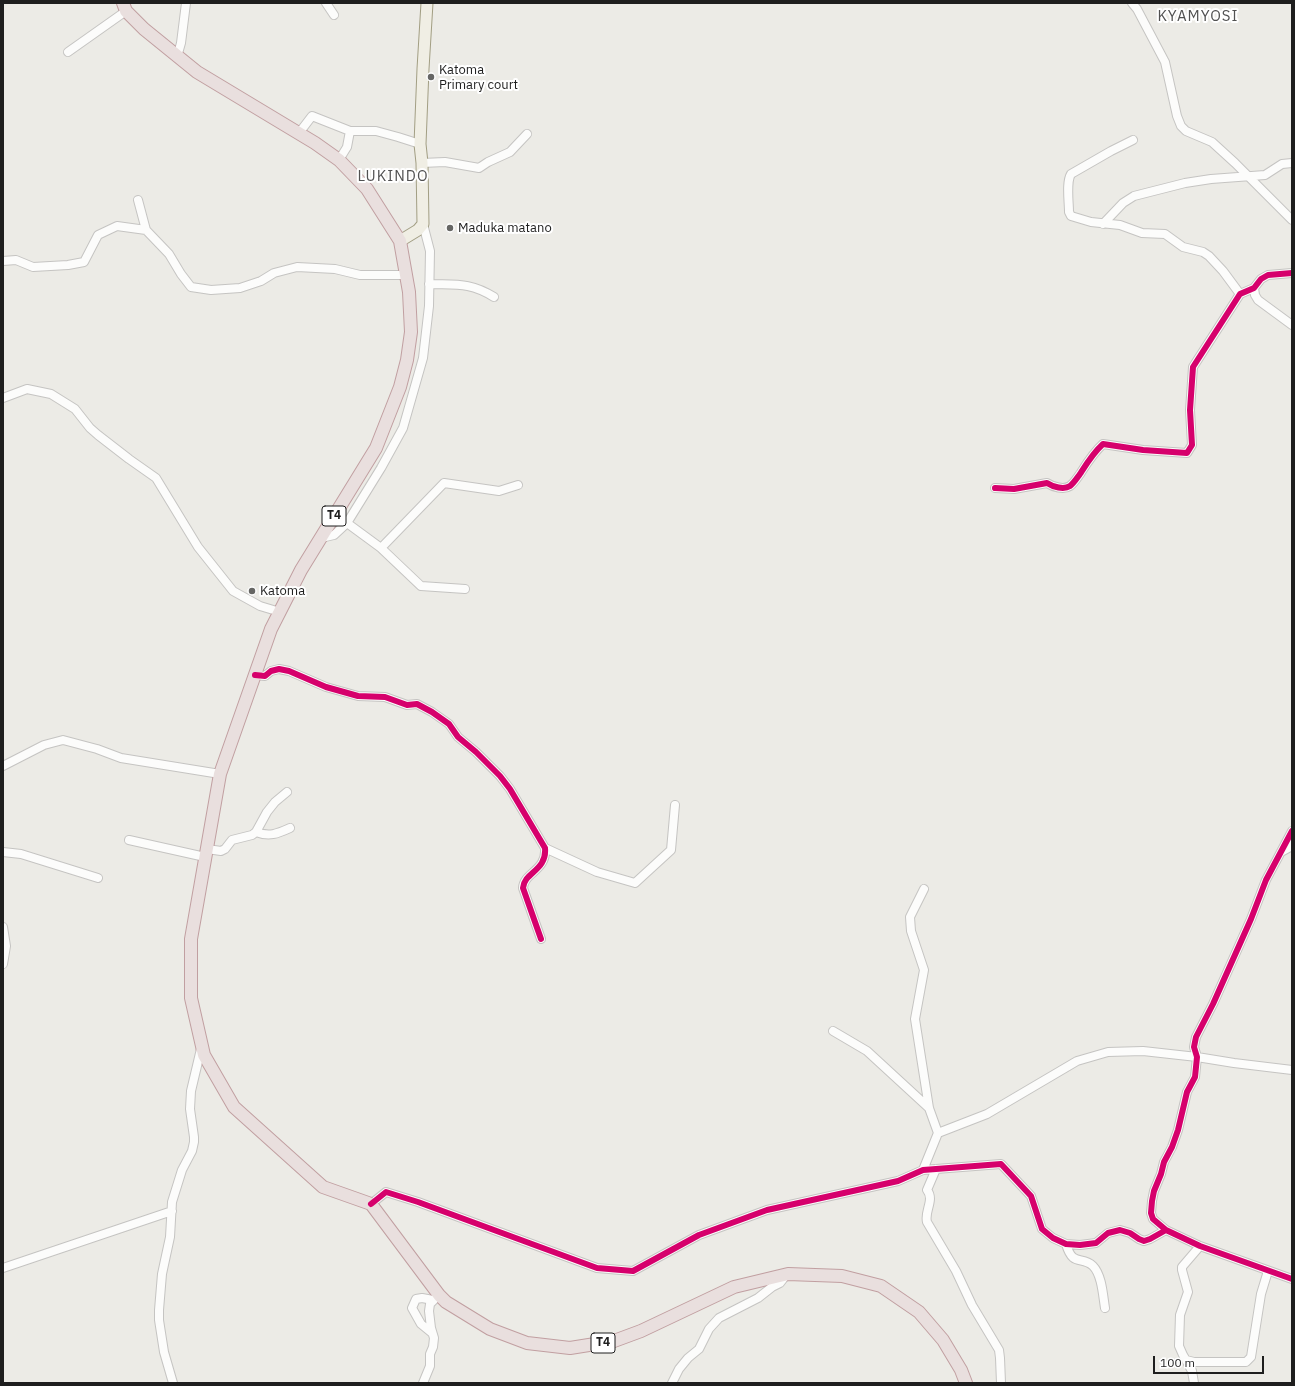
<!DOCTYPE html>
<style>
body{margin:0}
#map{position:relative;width:1295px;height:1386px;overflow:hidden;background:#ecebe6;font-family:"IBM Plex Sans",sans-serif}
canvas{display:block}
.frame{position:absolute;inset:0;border:4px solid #1e1e1e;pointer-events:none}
.scale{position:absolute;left:1153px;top:1356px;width:111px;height:18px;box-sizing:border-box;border:2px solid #1e1e1e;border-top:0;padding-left:5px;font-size:12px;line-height:14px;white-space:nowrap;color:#1e1e1e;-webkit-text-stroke:3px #fff;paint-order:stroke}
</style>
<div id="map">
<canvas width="1295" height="1386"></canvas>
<div class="frame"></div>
<div class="scale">100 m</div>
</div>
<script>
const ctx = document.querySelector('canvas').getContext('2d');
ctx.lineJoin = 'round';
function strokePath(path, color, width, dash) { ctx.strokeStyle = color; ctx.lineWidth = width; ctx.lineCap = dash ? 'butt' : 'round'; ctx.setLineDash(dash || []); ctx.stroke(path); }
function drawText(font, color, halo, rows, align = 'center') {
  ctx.font = font + ' "IBM Plex Sans",sans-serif'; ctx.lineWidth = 4; ctx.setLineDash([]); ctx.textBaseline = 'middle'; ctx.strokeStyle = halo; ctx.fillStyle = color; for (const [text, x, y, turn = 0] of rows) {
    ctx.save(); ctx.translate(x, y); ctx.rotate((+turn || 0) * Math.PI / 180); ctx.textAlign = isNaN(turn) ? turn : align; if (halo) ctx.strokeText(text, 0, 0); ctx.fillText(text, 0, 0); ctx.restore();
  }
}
const minor = new Path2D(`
 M326,3L334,15
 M1132,3L1137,9L1165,62L1177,116L1181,126L1186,131L1212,142L1235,163L1292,220
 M68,52L126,11
 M177,57L181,43L186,3
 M299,133L312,116L350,131H376L398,137L420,144
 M1133,140L1111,151L1071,174C1066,182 1069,202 1069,212L1071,216L1091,222L1120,225L1142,233L1165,234L1183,247L1203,252L1209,256L1223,271L1240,294
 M339,160L347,147L350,131
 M422,163L445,162L479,168L488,162L510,152L527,134
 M138,200L146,230L169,254L181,274L191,287L211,290L240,288L261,281L274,273L297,267L335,269L360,275H406
 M1103,224L1123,203L1134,196L1185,183L1211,179L1265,175L1282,164L1292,163
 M3,261L16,260L33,267L68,265L84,262L98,235L117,226L146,230
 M429,284C456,285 470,282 494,297
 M1254,288L1255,295L1258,300L1292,325
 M3,398L27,389L51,394L75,409L90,428L98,435L129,459L156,478L198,547L233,591L260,606L280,612
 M995,488L1014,489L1047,483C1053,487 1064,490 1070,486C1074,483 1077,478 1080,474C1087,463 1093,453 1103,444L1143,450L1187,453L1192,445L1190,410L1193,367L1240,294L1254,288L1261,279L1268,275L1292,273
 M347,523L381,548L421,586L465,589
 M321,538L334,535L347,523L381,468L403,428L423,358L429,306L430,251L423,224
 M381,548L444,483L499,491L518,485
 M255,675L265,676L271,671L279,669L289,671L326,687L358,696L385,697L407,705L417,704L432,712L449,724L458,737L476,752L500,776L510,789L545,848C547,871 524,872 523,888L541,939
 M3,766L44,745L63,740L97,749L121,758L220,774
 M256,832C269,837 277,834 290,828
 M129,840L205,857
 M545,848L597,872L635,883L671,850L675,805
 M207,849L221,851L225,849L232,840L252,835L256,832L267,812L275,802L287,792
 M3,852L21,854L98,878
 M1281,852L1292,846
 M924,889L910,917L911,931L924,970L915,1019L929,1108L938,1133
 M3,927L6,946L3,964
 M833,1031L867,1051L929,1108
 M936,1169L927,1190C935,1200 924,1211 927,1222L956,1271L972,1305L999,1350L1000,1358L1001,1383
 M923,1170L938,1133L987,1114L1077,1061L1108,1052L1143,1051L1197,1057L1234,1063L1292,1070
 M371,1204L386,1192L418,1202L597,1268L633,1271L699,1235L767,1210L898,1181L923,1170L1001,1164L1031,1196L1042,1229L1053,1238L1066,1244L1080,1245L1096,1243L1108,1233L1120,1230L1130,1233L1139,1239L1144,1241L1150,1239L1166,1230L1200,1246L1292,1279
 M1166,1230L1153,1219L1151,1213L1152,1201L1154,1191L1161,1174L1164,1162L1172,1147L1178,1130L1187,1092L1195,1077L1197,1057L1194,1047L1196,1037L1213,1004L1251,919L1266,880L1292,831
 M1066,1244C1073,1268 1082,1255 1093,1266C1102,1275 1103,1296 1105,1308
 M1200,1246L1182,1267V1270L1188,1292L1180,1315L1179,1346L1183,1355L1186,1360L1194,1362H1246L1251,1357L1261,1294L1268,1271
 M3,1268L172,1211
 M432,1333L421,1324L412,1308L416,1299L422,1298L433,1300
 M1186,1360L1192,1371L1194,1383
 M173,1383L164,1352L159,1320V1310L162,1274L170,1237L172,1202L182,1170L192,1151L194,1142V1137L190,1109L191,1091L201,1049
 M423,1383L430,1366V1354L433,1347L434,1338L431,1328L429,1311L430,1304L439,1295
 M672,1383L679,1369L688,1358L699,1349L709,1329L719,1318L758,1298L772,1287L780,1283L787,1274`);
const major = new Path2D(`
 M400,241L418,230L423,224L422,163L420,144L423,69L427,3`);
const highway = new Path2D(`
 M123,3L126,11L144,29L197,72L315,143L339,160L367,189L400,241L409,292L411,332L407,360L400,387L376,448L301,570L271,629L220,774L191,939V998L204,1055L234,1107L323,1187L371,1204L439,1295L446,1302L490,1329L527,1343L570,1348L614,1341L641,1331L734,1287L788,1274L842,1276L881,1286L919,1312L943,1340L961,1370L966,1383`);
const cycleway = new Path2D(`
 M995,488L1014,489L1047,483C1053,487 1064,490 1070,486C1074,483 1077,478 1080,474C1087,463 1093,453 1103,444L1143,450L1187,453L1192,445L1190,410L1193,367L1240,294L1254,288L1261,279L1268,275L1292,273
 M255,675L265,676L271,671L279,669L289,671L326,687L358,696L385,697L407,705L417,704L432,712L449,724L458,737L476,752L500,776L510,789L545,848C547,871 524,872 523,888L541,939
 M371,1204L386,1192L418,1202L597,1268L633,1271L699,1235L767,1210L898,1181L923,1170L1001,1164L1031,1196L1042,1229L1053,1238L1066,1244L1080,1245L1096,1243L1108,1233L1120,1230L1130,1233L1139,1239L1144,1241L1150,1239L1166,1230L1200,1246L1292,1279
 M1166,1230L1153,1219L1151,1213L1152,1201L1154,1191L1161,1174L1164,1162L1172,1147L1178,1130L1187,1092L1195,1077L1197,1057L1194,1047L1196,1037L1213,1004L1251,919L1266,880L1292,831`);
const markers = [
 [431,77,4,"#666664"],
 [450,228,4,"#666664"],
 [252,591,4,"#666664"]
];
const shields = [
 [334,516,24],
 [603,1343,24]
];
const shieldNames = [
 ["T4",334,516],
 ["T4",603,1343]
];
const poiNames = [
 ["Katoma",439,70],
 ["Primary court",439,85],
 ["Maduka matano",458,228],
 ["Katoma",260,591]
];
const quarterNames = [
 ["KYAMYOSI",1198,17],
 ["LUKINDO",393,177]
];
strokePath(minor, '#c5c4c2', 10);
strokePath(major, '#a29e83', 13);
strokePath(highway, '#c19fa1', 14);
strokePath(minor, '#fcfcfb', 8);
strokePath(major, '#f0eee4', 11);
strokePath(highway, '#e9dfde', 12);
strokePath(cycleway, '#d6006c', 6);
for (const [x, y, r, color] of markers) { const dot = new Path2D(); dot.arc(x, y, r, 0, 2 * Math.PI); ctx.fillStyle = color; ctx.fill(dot); strokePath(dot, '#fff', 1.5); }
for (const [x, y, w] of shields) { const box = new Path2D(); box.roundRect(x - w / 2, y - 10, w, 20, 3); ctx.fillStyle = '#fff'; ctx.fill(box); strokePath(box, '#1e1e1e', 1); }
drawText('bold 12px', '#1e1e1e', null, shieldNames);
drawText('13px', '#1e1e1e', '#fff', poiNames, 'left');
ctx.letterSpacing = '1px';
drawText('15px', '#515151', '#fff', quarterNames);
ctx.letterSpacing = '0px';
</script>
